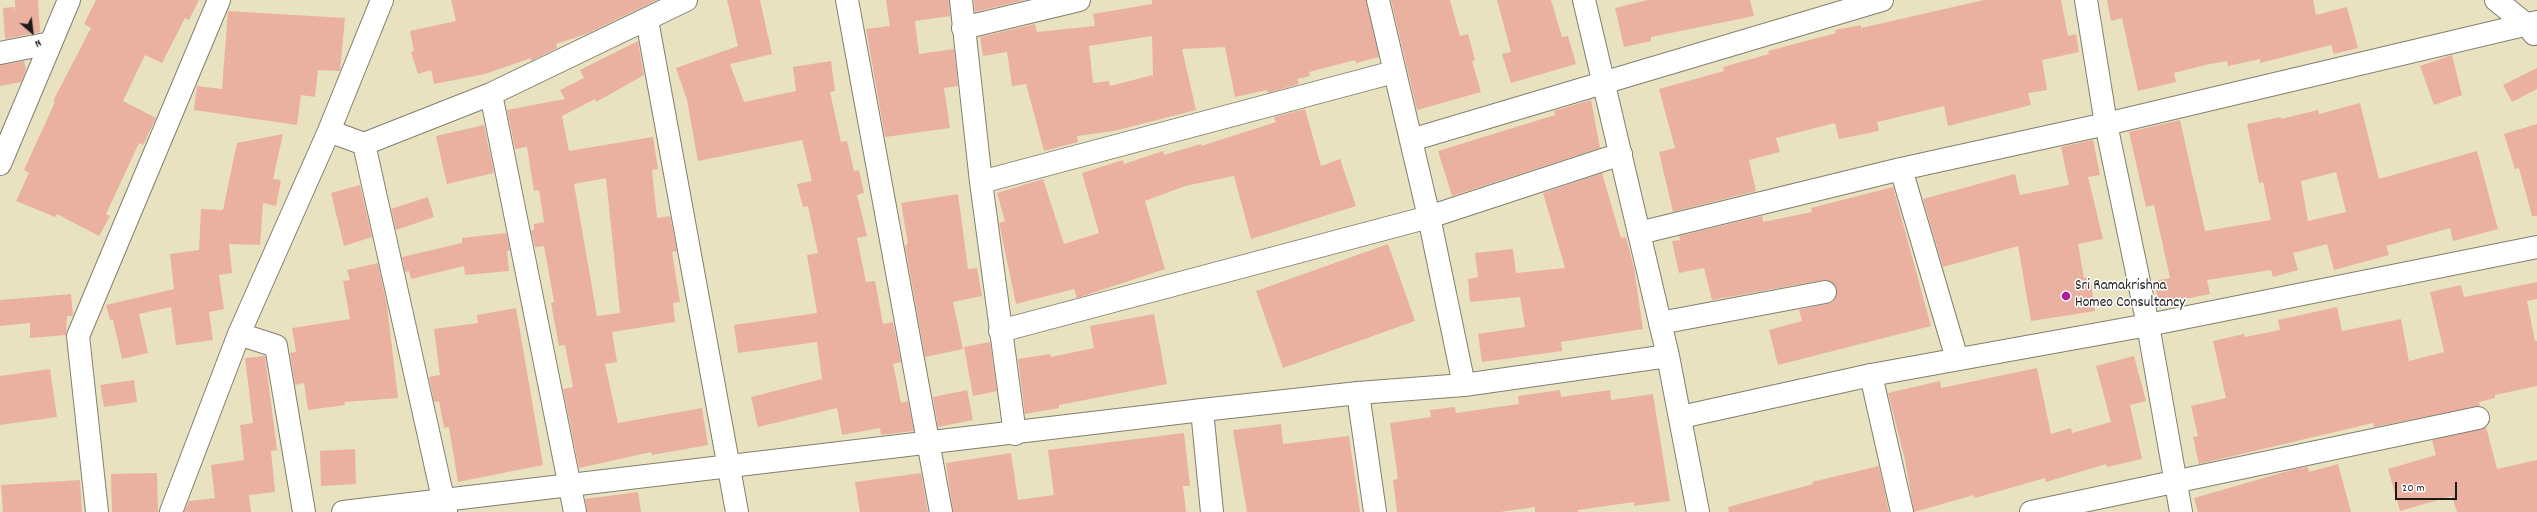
<!DOCTYPE html>
<style>
body{margin:0}
#map{position:relative;width:2537px;height:512px;overflow:hidden;background:#e8e2c0;font-family:Dekko,sans-serif}
canvas{display:block}
.north{position:absolute;left:12px;top:12px;width:40px;height:40px;-webkit-text-stroke:3px #fff;paint-order:stroke;rotate:152deg;font-size:11px;font-weight:700;line-height:16px;text-align:center;color:#1c1c1c}
.north::after{content:'';display:block;margin:auto;width:14px;height:18px;background:#1c1c1c;clip-path:polygon(50% 0,100% 100%,50% 72%,0 100%)}
.scale{position:absolute;left:2395px;top:482px;width:62px;height:18px;box-sizing:border-box;border:2px solid #1c1c1c;border-top:0;padding-left:5px;font-size:12px;line-height:14px;white-space:nowrap;color:#1c1c1c;-webkit-text-stroke:3px #fff;paint-order:stroke}
</style>
<div id="map">
<canvas width="2537" height="512"></canvas>
<div class="north">N</div>
<div class="scale">20 m</div>
</div>
<script>
const ctx = document.querySelector('canvas').getContext('2d');
ctx.lineJoin = 'round';
function paint(path, color) { ctx.fillStyle = color; ctx.fill(path, 'evenodd'); }
function strokePath(path, color, width, dash) { ctx.strokeStyle = color; ctx.lineWidth = width; ctx.lineCap = dash ? 'butt' : 'round'; ctx.setLineDash(dash || []); ctx.stroke(path); }
function drawText(font, color, halo, rows, align = 'center') {
  ctx.font = font + ' Dekko,sans-serif'; ctx.lineWidth = 3; ctx.setLineDash([]); ctx.textBaseline = 'middle'; ctx.strokeStyle = halo; ctx.fillStyle = color; for (const [text, x, y, turn = 0] of rows) {
    ctx.save(); ctx.translate(x, y); ctx.rotate((+turn || 0) * Math.PI / 180); ctx.textAlign = isNaN(turn) ? turn : align; if (halo) ctx.strokeText(text, 0, 0); ctx.fillText(text, 0, 0); ctx.restore();
  }
}
const building = new Path2D(`
 M15,0H38L40,32L5,39L3,8L14,7L15,13Z
 M96,0H199L189,20L185,18L162,63L145,55L123,101L156,118L143,145L139,143L106,214L110,216L99,236L57,214L55,217L16,201L29,173L24,170L55,102L53,101L91,28L84,24Z
 M451,0H657L586,34L556,44L557,48L531,61V58L485,74L434,84L431,70L418,74L411,52L414,51L410,31L456,21Z
 M727,0H760L772,54L730,64L744,102L796,91L793,67L831,61L835,91L830,92L841,142L847,141L854,171L859,170L864,193L857,195L867,236L857,238L866,282L875,281L883,324L893,322L901,362L893,364L901,403L908,401L914,431L881,435L880,428L842,435L837,408L758,427L751,397L822,379L817,342L738,353L734,325L817,313L807,255L818,253L808,206L803,207L797,184L812,181L802,140L698,161L687,100L676,68L738,46Z
 M886,0H949L950,16L915,21L919,54L954,49L958,86L944,88L950,128L885,137L866,29L890,26Z
 M974,0H1025L975,12Z
 M1152,0H1366L1379,57L1356,63L1355,60L1309,72L1310,76L1297,79L1299,84L1268,93L1267,90L1235,97L1225,47L1182,49L1196,110L1114,131L1077,136L1078,142L1044,151L1026,84L1012,86L1007,52L983,56L980,37L1035,24L1037,32L1095,26L1093,14L1152,4ZM1152,36L1153,75L1110,86L1109,81L1093,83L1089,46Z
 M1391,0H1450L1460,36L1468,34L1475,60L1472,61L1481,92L1417,110Z
 M1497,0H1551L1562,37L1568,36L1576,64L1511,83L1502,54L1511,52Z
 M1648,0H1750L1754,16L1651,37V41L1624,47L1615,8Z
 M1984,0H2061L2068,36L2076,34L2079,52L2042,60L2047,90L2028,93L2031,105L1948,126L1944,106L1877,122L1879,131L1839,139L1835,123L1776,138L1780,152L1749,160L1756,191L1673,212L1659,152L1675,148L1659,89L1724,71L1723,67L1769,54L1768,51L1836,33L1835,30L1861,25V28Z
 M2107,0H2313L2316,15L2347,7L2358,48L2334,54L2331,45L2260,63V59L2228,66L2227,61L2205,65L2174,73L2176,82L2138,91L2122,18L2111,21Z
 M228,11L345,18L340,71L318,70L315,97L301,95L297,125L194,110L197,86L222,89Z
 M638,41L644,75L596,102L595,99L562,116L569,151L653,137L658,169L652,170L657,218L670,216L677,251L672,252L680,302L673,303L675,322L612,332L617,362L605,364L618,423L702,408L708,445L652,455L651,452L579,468L563,389L573,387L565,345L559,346L551,303L554,302L544,246L535,247L531,230H534V224L544,222L539,190L534,191L527,147L515,149L507,110L565,99L560,90L584,78L580,70ZM606,178L620,313L597,316L574,184Z
 M2452,55L2462,95L2434,105L2420,66Z
 M24,61L26,70L21,82L0,86V65Z
 M2537,68V89L2512,102L2503,85Z
 M1591,100L1600,148L1452,196L1438,151L1555,115L1554,111Z
 M2360,103L2379,179L2477,151L2498,229L2453,241L2450,228L2386,246L2389,255L2334,270L2327,244L2293,253L2298,270L2273,277L2271,270L2207,280L2210,294L2159,304L2154,281L2170,278L2154,205L2146,207L2129,132L2180,120L2205,231L2271,220L2263,182L2259,183L2247,124L2281,117V119L2318,110L2319,114ZM2336,172L2346,212L2308,221L2301,181Z
 M1305,109L1321,166L1340,159L1356,206L1251,239L1234,176L1185,186L1145,201L1165,269L1077,298L1074,289L1016,304L999,223L1005,221L997,193L1043,179L1064,244L1099,233L1082,173L1123,160L1124,164L1163,151L1164,155L1201,144V146L1276,122L1274,117Z
 M2537,124V216H2532L2519,168L2515,169L2504,134Z
 M484,125L494,173L447,184L436,136Z
 M283,134L273,179L281,180L276,206L263,203L260,245L229,244L232,273L219,275L224,309L209,312L213,340L176,345L171,307L139,314L148,353L122,359L113,320H110L106,305L174,289L170,254L199,250L201,209L223,210L237,143Z
 M2093,140L2100,175L2088,177L2103,239L2078,244L2084,278L2090,277L2095,311L2031,321L2018,246L1943,267L1923,199L2015,174L2020,195L2069,185L2061,147Z
 M1602,173L1621,238L1626,237L1634,268L1643,329L1561,342L1562,351L1482,362L1478,334L1525,327L1520,297L1470,302L1468,279L1478,277L1475,253L1513,249L1516,273L1565,268L1543,193Z
 M360,185L372,237L344,246L331,193Z
 M1893,187L1931,326L1778,365L1769,330L1802,321L1799,310L1833,302L1837,290L1834,284L1823,280L1712,300L1704,268L1679,273L1672,241L1680,240L1679,236L1762,216L1763,222L1812,212L1811,208Z
 M958,194L968,269L977,268L982,296L953,302L963,349L925,357L905,245L908,244L901,203Z
 M428,197L434,217L396,230L391,209Z
 M506,233L510,250L507,251L509,271L465,275L464,266L411,279L409,271L405,272L402,257L462,243V238Z
 M1388,244L1415,321L1283,368L1256,291Z
 M378,263L387,306L398,398L344,402L345,405L308,410L304,383L295,385L290,353L296,352L292,328L350,319L343,281L350,280L347,270Z
 M2537,282V299L2527,301L2535,341H2537V386L2495,395V398L2479,402L2480,406L2374,427L2373,423L2199,464L2193,437L2198,436L2191,406L2226,398L2213,341L2244,334L2245,337L2280,330L2278,320L2337,307L2342,331L2401,319L2409,361L2444,352L2430,292L2461,285L2464,297Z
 M71,294L73,316H67L66,335L30,338V323L0,326V300Z
 M516,308L543,465L458,482L449,427L444,428L439,401L434,402L429,377L440,375L434,329L478,323L477,315Z
 M1154,314L1167,384L1059,405V408L1025,414L1018,359L1050,354L1051,357L1094,348L1090,326Z
 M990,342L997,391L973,396L964,347Z
 M265,356L277,450L271,451L275,492L249,495L251,512H184L189,501L215,498L211,465L244,460L240,425L253,423L245,358Z
 M2134,356L2146,401L2130,405L2142,459L2107,467L2106,464L2046,482L2045,478L1975,498L1974,495L1914,512L1905,460L1888,393L1940,381L1941,388L2037,368L2051,434L2071,428L2072,433L2111,422L2096,366Z
 M50,369L57,417L0,425V376Z
 M134,380L137,402L104,407L100,385Z
 M967,390L973,420L938,427L933,397Z
 M1560,390L1561,397L1610,390L1611,400L1653,394L1670,501L1634,506V502L1578,510V512H1535V507L1500,512H1397L1393,480L1398,479L1390,423L1431,417L1430,410L1455,407L1456,413L1519,404L1518,396Z
 M1281,424L1283,444L1349,436L1360,512H1247L1233,430Z
 M2486,427L2497,469L2537,460V512H2457L2452,496L2400,511L2388,469L2436,455L2432,440Z
 M1184,433L1190,486H1183L1186,512H953L946,463L1011,453L1018,500L1054,495L1048,450Z
 M355,449L356,484L321,486L320,451Z
 M2338,464L2351,512H2198L2194,498L2295,469L2308,467L2309,472Z
 M1879,466L1889,512H1729L1728,507L1813,484L1812,482Z
 M157,473L158,512H112L111,474Z
 M921,473L928,512H860L855,482Z
 M80,480L82,512H3L1,485Z
 M638,492L641,512H587L585,499Z`);
const minor = new Path2D(`
 M847,0L941,512
 M961,0L981,182L1015,434
 M1378,0L1429,217L1464,385
 M2086,0L2106,124L2148,325L2181,512
 M2496,0L2528,26L2534,34
 M647,20L737,512
 M963,28L1079,0
 M0,53L51,43
 M491,94L575,512
 M329,131L364,144L491,94L686,0
 M1411,140L1882,0
 M364,144L446,512
 M0,164L69,0
 M1901,169L1957,359
 M981,182L1394,72
 M1639,233L1901,169L2106,124L2537,22
 M1660,323L1825,292
 M1000,331L1429,217L1621,154
 M239,334L276,346L304,512
 M1871,375L1902,512
 M1358,393L1375,512
 M1202,410L1212,512
 M97,512L78,336L219,0
 M171,512L239,334L329,131L382,0
 M2031,512L2478,418`);
const tertiary = new Path2D(`
 M1584,0L1668,356L1698,512
 M1681,417L1871,375L2148,325L2537,247
 M343,512L1202,410L1358,393L1464,385L1668,356`);
const markers = [
 [2066,296,5,"#b5179e"]
];
const poiNames = [
 ["Sri Ramakrishna",2075,287],
 ["Homeo Consultancy",2075,304]
];
paint(building, '#eab1a0');
strokePath(minor, '#827f6e', 24);
strokePath(tertiary, '#827f6e', 24);
strokePath(minor, '#fff', 22);
strokePath(tertiary, '#fff', 22);
for (const [x, y, r, color] of markers) { const dot = new Path2D(); dot.arc(x, y, r, 0, 2 * Math.PI); ctx.fillStyle = color; ctx.fill(dot); strokePath(dot, '#fff', 1.5); }
drawText('15px', '#1c1c1c', '#fff', poiNames, 'left');
</script>
